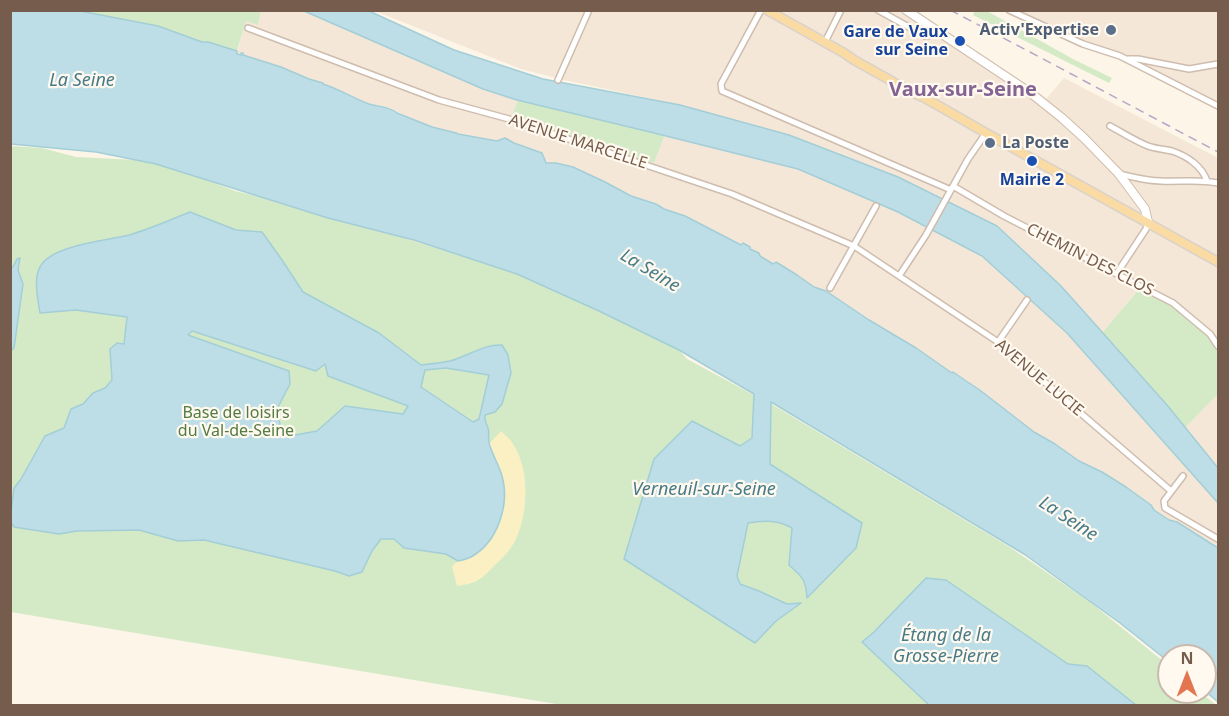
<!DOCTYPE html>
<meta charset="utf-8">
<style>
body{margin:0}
#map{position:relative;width:1229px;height:716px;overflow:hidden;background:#fcf5e8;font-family:"Noto Sans",sans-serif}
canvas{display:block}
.frame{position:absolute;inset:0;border:12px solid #765c4c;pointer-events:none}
.north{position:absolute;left:1157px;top:644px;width:60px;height:60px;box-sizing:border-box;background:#fff9ef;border:2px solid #c8baae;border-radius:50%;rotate:0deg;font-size:16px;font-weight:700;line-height:24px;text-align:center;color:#765c4c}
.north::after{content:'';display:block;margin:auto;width:21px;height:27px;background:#e37650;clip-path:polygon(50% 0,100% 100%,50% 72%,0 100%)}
</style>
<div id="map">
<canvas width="1229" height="716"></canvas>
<div class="frame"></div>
<div class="north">N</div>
</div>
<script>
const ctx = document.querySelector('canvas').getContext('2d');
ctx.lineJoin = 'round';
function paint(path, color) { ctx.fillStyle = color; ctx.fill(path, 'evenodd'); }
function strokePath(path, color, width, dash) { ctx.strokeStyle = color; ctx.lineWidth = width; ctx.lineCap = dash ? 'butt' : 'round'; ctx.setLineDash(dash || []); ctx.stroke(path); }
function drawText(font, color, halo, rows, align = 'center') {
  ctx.font = font + ' "Noto Sans",sans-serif'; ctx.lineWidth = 4.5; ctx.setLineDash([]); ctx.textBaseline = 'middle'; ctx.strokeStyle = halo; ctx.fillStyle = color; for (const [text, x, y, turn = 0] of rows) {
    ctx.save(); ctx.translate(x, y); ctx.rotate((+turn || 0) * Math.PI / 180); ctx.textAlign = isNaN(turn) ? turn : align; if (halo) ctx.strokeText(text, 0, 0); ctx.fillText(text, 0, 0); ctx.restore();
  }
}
const residential = new Path2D(`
 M261,11H304L483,89L518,100L513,116L654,163L665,135L798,169L898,212L982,256L1067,333L1218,502V548L1177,522L1169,520L1154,510L1153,508L1102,472L1079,461L1055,444L1034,432L966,380L953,373L952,374L916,348L869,320L826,291L814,287L797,275L773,264L760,256L759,253L728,238L685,216L664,209L656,203L631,196L605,182L556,163H545L505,138L497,141L457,134L456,133L433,128L389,108L369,104L348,96L340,92L338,89L323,84V82L309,79L281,67L237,54L246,20L258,24Z
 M375,11H912L1046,99L1064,78L1218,158V352L1210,336L1140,288L1102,333L1061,286L997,227L898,177L789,135L680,105L560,79L521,69Z
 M1004,11H1218V109L1117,57L1081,47L1021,16Z
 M1218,394V468L1185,428Z`);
const green = new Path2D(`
 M975,10L987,11L1073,59L1112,78L1109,83L973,15Z
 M76,11H261L258,25L246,21L237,51L208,42H202Z
 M518,100L665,135L654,163L512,116Z
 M10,146L42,148L76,157L158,161L235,191L318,211L548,283L679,350L687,359L778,408L1008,546L1090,602L1169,666V692H1200L1216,705H562L11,612Z
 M1140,288C1161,300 1212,327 1218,352C1221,360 1218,384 1218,394L1185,428L1102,333Z`);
const sand = new Path2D(`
 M501,431C504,434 508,437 511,441C530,466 529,511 516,539C511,549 504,557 496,564C489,571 483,578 475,582C469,584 462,585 457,586L452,566L458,561L472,557L484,546L495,532L502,512V477L496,460L489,444Z`);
const water = new Path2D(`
 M10,11H80L158,26L202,42H208L237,51V54L241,55V53H243V55L281,67L309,79L323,83V84C339,89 353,98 369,104C378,107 389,106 397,113L432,127L456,133L458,134L497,141L505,138L514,143L542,153L546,163H556L573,167L605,182L631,196L656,204L664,209L685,216L741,245L743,243L750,247V249L759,253L760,256L773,264L776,262L797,275L814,287L826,291L869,320L916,348L952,373L953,372L981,391L1034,432L1055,444L1079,461L1102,472L1126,487L1151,505L1154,510L1169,520L1177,522L1218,548V702L1205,691V656H1169V662L1120,623L1024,554L771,402L770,464L862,523L856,548L807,598C806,579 802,577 789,565L792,528C777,519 764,521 748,523L737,576L740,584L759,591L787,604L801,603L776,621L755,643L624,559L654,459L692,421L740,446L752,438L754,394L679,350L599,311L517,274L414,240L328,218L156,164L96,152L11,144Z
 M304,11H369L454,50L543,79L680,105L789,135L898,177L997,226L1061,286L1167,405L1218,468V503L1067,333L982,256L898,212L798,169L646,131L517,100L483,89Z
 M190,212L236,230L262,232L282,260L303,292L379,333L421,365C430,364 441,363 450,361C468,356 484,344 502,345L508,355L511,373L502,404L495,412L485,415C484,421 486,422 488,428C490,433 487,440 490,446C493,456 499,465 502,476C510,504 498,542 471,557C467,559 462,560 458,561L446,554L404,548L394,539H381L372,551L362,572L349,576L335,571L204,540L178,541L139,530L77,531L59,534L14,527L10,521L14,488L21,479L45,436L64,428L71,409L83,404L93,393L105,388L112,380L110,349L117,343L124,344L127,317L76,310L40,313C38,300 33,279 40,267C51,245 106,241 129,235C150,229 170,220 190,212ZM192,331L316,371L325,364L328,376L408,406L403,414L345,406L317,431L295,435L281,427L276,411L290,384L289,371L188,335ZM446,368L489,375L479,419L473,422L421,387L425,370Z
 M20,258L18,270L23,284L14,348L11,351V267H13L17,259Z
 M926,578L946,580L1068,664L1087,666L1136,705H929L862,642L874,632Z`);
const street = new Path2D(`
 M761,10L721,84L722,91L951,190
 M878,10L925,36L940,34
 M1009,10L1083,44L1120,56L1218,106
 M248,28L439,100L509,119L732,194L854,246L998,342L1171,491
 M825,42L841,10
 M1128,59H1138L1189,69L1218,64
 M558,80L589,10
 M1110,126C1123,133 1135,141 1148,146C1156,149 1164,149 1172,151C1187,156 1202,166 1207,181
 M1119,174C1133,177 1147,181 1161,181C1181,182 1199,179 1218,183
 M953,186L1004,216L1173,303L1210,334L1218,346
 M1117,273L1146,229L1148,222
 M899,276L926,235L968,159L986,133
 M830,288L876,206
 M998,342L1027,300
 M1183,476L1164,501L1165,508L1218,539`);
const secondary = new Path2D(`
 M906,10L1032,94L1062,118L1084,138L1119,174L1145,209L1148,222`);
const primary = new Path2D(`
 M767,10L844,53L854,60L913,93L925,98L986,133L1218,262`);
const rail = new Path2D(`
 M950,10L1030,52L1218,152`);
const markers = [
 [1111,30,6,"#5c6f8a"],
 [960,41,6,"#1a4fb4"],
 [990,143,6,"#5c6f8a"],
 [1032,161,6,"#1a4fb4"]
];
const serviceNames = [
 ["Activ'Expertise",1099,30],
 ["La Poste",1002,143,"left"]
];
const transitNames = [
 ["Gare de Vaux",948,32],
 ["sur Seine",948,50],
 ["Mairie 2",1032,180,"center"]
];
const streetNames = [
 ["AVENUE MARCELLE",578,142,18],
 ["CHEMIN DES CLOS",1090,260,27],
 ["AVENUE LUCIE",1039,378,40]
];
const parkNames = [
 ["Base de loisirs",236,413],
 ["du Val-de-Seine",236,431]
];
const waterNames = [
 ["La Seine",82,81],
 ["La Seine",650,271,31],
 ["Verneuil-sur-Seine",704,490],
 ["La Seine",1068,519,33],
 ["Étang de la",946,636],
 ["Grosse-Pierre",946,657]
];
const quarterNames = [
 ["Vaux-sur-Seine",963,90]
];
paint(residential, '#f4e7d7');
paint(green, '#d4eac6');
paint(sand, '#faf0c4');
paint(water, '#bddee6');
strokePath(water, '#a3ced7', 1.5);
strokePath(street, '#cebdae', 8);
strokePath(secondary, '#d1beab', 10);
strokePath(primary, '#d9d1cd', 11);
strokePath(street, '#fff', 5);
strokePath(secondary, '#fff', 8);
strokePath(primary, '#f9dba3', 8);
strokePath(rail, '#b8a6c6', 1.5, [9, 6]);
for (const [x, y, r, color] of markers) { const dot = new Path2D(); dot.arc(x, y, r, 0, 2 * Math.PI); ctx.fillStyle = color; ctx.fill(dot); strokePath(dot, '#fff9ef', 2); }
drawText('bold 16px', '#4e5e75', '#fff9ef', serviceNames, 'right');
drawText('bold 16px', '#164399', '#fff9ef', transitNames, 'right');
drawText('16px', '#765c4c', '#fff9ef', streetNames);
drawText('16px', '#537b44', '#fff9ef', parkNames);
drawText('italic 18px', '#467b89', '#fff9ef', waterNames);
drawText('bold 20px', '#846492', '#fff9ef', quarterNames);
</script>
